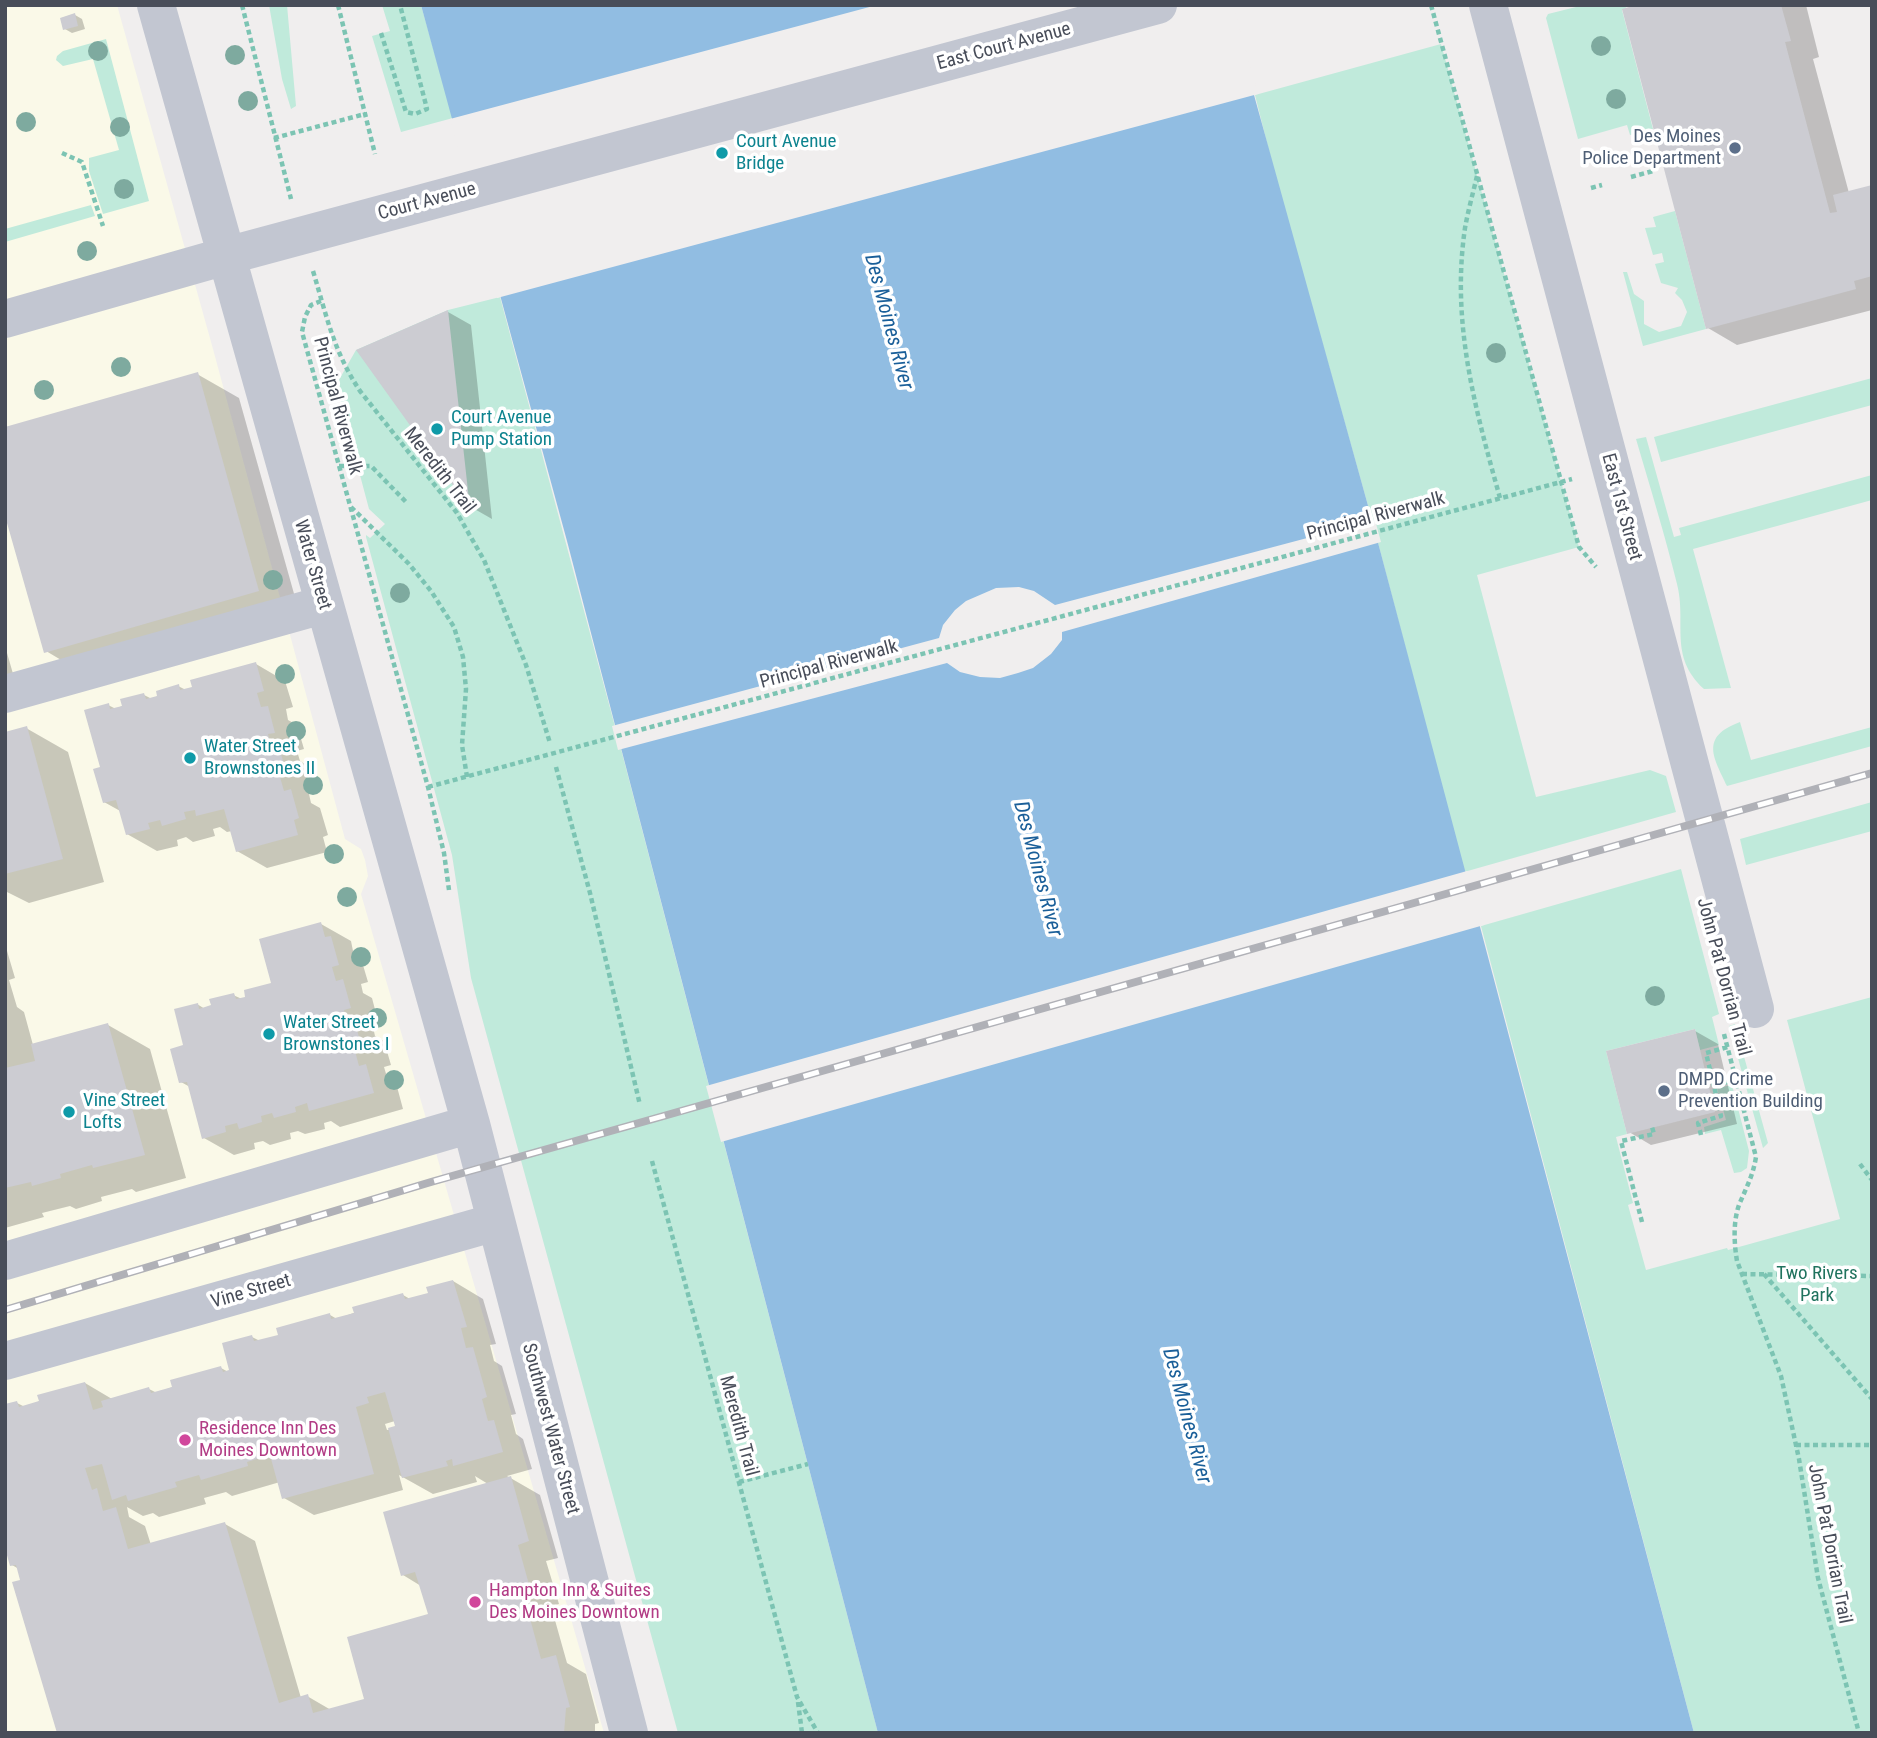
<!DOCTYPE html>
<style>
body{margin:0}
#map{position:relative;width:1877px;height:1738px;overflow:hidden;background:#f0eeee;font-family:"Roboto Condensed",sans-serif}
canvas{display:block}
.frame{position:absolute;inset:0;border:7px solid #484d59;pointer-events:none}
</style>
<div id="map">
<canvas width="1877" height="1738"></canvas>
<div class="frame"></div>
</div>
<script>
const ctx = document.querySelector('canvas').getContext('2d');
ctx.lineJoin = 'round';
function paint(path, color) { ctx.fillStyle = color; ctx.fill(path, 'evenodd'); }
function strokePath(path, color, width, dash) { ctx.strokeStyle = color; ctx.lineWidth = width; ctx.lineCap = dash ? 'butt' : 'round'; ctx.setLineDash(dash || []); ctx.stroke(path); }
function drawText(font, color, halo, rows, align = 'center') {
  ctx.font = font + ' "Roboto Condensed",sans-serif'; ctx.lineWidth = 7; ctx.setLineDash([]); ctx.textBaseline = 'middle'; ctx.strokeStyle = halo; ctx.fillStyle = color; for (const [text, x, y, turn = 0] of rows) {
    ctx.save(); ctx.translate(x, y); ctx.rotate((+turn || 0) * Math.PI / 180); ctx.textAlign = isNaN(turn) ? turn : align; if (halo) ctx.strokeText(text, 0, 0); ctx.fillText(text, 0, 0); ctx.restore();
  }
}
const commercial = new Path2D(`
 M5,5H117L213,349L345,839L361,849L365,860L368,876L361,894L604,1733H5Z`);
const green = new Path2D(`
 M269,5H287L296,106L291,109L282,79Z
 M382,5H421L453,118L401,132L372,36L390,31Z
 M1584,5H1625L1626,8L1622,10L1653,129L1630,135L1627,125L1578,139L1546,18L1548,14Z
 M106,39L149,201L103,214L89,171V158L119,150L93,59L63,66L56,60L57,56L63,51Z
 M1441,44L1579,547L1477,575L1536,797L1650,770L1666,776L1676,812L1464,872L1372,520L1275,175L1255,95Z
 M91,205L95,216L5,242V229Z
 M1675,211L1706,329L1643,346L1623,272H1627L1634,294L1644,301V324L1659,332L1681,326L1687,312L1682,300L1675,293L1678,288L1661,283L1655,264L1664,262L1662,253L1653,255L1645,228L1656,227L1653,217Z
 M500,297L621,749L878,1733H678L471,978L452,855L366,537V535L370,538L385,524L369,509L336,385L356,350L448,310Z
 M1872,378V405L1661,462L1654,437Z
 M1646,437L1674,537L1681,535L1679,528L1872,475V500L1693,549L1731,688L1704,689C1668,656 1687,623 1677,584C1665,535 1650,487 1636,439Z
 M1740,722L1751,760L1872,727V746L1727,786C1714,758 1699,737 1740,722Z
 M1872,802V831L1746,865L1740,839Z
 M1681,869L1719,1014L1712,1017L1719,1045L1700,1050L1695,1029L1606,1051L1627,1134L1616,1137L1633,1203L1628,1205L1646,1270L1727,1248L1728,1250L1840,1219L1787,1020L1872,997V1733H1694L1481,926Z
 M1735,1024L1768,1143L1763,1148L1729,1026Z
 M1732,1085L1749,1151L1747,1168L1741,1172L1734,1173L1721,1130L1705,1134L1704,1127L1726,1120L1717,1088Z`);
const water = new Path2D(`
 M421,5H1229L1372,520L1694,1733H878L567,541Z`);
const pier = new Path2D(`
 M877,5H1233L1258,94L497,298L450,119Z
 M1375,520L1381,542L1062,632V640L1051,654L1033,668L1018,673L1000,678L980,677L960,672L947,663L618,750L612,726L939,638L943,625L955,610L966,601L996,588L1019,587L1034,591L1055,605Z
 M1467,871L1484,925L721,1142L706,1086Z`);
const shadow = new Path2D(`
 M1643,5H1806L1819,57L1813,59L1849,193L1872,187V310L1737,345L1708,328Z
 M75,15L82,19L85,29L72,33L65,29Z
 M448,312L471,325L492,519L471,507L358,351Z
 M197,374L239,398L300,615L88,676L46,651Z
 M5,646L20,698L5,702Z
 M256,664L285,681L293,707L286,709L288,720L297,725L304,749L297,751L300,761L308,766L316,792L309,794L311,803L320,808L328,835L323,837L327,852L267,868L237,851L232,831L227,832L220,827L213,829L215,836L193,842L186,837L177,840L178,846L157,851L127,834L122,812L104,802L108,705L116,709L144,695L152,699L178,686L186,690Z
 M26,728L68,752L104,882L29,903L5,891V734Z
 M321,924L351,941L353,951L360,955L368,982L361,984L363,993L372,998L379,1025L373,1027L375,1036L384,1041L391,1065L384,1067L387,1077L396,1083L403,1109L340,1127L331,1121L324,1123L325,1129L305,1134L298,1131L290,1133L291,1139L270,1145L263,1141L254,1143L255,1149L234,1155L204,1138L190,1087L181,1082L185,1046L197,1004L205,1009L233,995L242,999L273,984Z
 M5,944L15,978L9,980L17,1007L24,1012L33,1045L108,1025L150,1049L186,1178L136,1192L132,1189L101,1197L102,1201L76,1209L70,1206L42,1213L44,1217L5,1228Z
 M1695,1031L1718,1044L1737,1124L1651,1145L1629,1132Z
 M453,1281L483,1299L496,1344L490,1345L494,1361L502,1366L516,1414L511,1415L516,1434L523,1439L532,1469L507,1476L540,1495L558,1558L546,1561L559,1604L551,1606L567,1663L586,1674L599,1723L595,1724V1733H59L22,1581L19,1569L12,1565L17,1403L25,1407L85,1383L112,1399L149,1389L157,1393L221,1368L232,1374L252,1337L260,1341L280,1336L330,1315L337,1319L403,1295L410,1299L430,1294ZM395,1421L397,1428L387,1430L385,1424ZM399,1475L433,1494L477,1482L475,1476L488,1484L403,1575L421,1586L430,1615L366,1700L331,1710L307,1696L301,1698L255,1541L225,1524L151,1545L145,1526L129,1517L127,1507L143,1516L153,1513L159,1517L206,1504L204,1498L226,1492L232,1496L280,1482L284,1498L314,1515L403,1490Z`);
const building = new Path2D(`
 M1636,5H1781L1791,41L1785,42L1830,213L1837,212L1833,195L1872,185V276L1854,281L1856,289L1706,329L1622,9Z
 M75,13L78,26L63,30L60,18Z
 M448,310L470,509L356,350Z
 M198,372L259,591L44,653L5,516V427Z
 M256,662L264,691L257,693L261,707L268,706L275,733L268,734L272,749L279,747L287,775L280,777L284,791L291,789L299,818L294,820L298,835L236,852L224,809L196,816L195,810L184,812L186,819L162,826L160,820L148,823L150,829L126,835L116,800L103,803L93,769L100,767L84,710L109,703L110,709L122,706L120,699L144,693L146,699L157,696L156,691L179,684L180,690L192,687L190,680Z
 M27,726L63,859L5,874V732Z
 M321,922L325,937L331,936L339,965L332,967L336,981L343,979L351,1008L344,1010L348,1024L355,1022L362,1049L355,1051L359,1066L366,1064L374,1093L309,1111L307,1103L295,1107L296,1112L274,1118L272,1113L261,1116L262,1122L239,1129L237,1123L225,1126L226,1132L202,1139L187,1082L179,1083L170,1049L183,1045L174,1009L198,1003L199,1009L211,1005L209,999L234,993L236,999L245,997L244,990L271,983L259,939Z
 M108,1023L145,1155L93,1168L92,1165L60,1174L61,1178L32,1186L31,1182L5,1188V1068L35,1061L31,1044Z
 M1695,1029L1715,1112L1627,1134L1606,1051Z
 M453,1280L467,1327L461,1328L466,1348L473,1347L487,1397L482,1399L488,1421L494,1420L503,1452L453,1466L452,1459L446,1461L448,1466L402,1478L388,1428L395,1426L385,1392L367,1397L369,1403L356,1407L374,1474L282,1499L270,1455L247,1462L248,1466L201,1480L199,1475L175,1482L177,1487L128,1501L126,1495L112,1500L102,1464L85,1468L92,1490L97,1488L103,1511L116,1507L128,1549L225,1522L279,1703L308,1694L313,1713L364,1699L347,1637L428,1614L415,1572L401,1576L383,1512L511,1476L529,1541L518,1545L530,1588L522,1589L541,1659L556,1655L570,1707L566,1708L564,1733H57L12,1582L20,1580L16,1565L10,1566L5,1548V1404L17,1401L19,1407L39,1401L37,1395L85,1382L93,1410L103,1407L101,1401L149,1387L151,1393L172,1387L170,1380L221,1366L223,1372L229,1370L222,1343L252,1335L254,1341L278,1335L276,1328L330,1313L331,1319L354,1313L352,1307L403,1293L405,1299L428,1293L426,1287Z`);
const path = new Path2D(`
 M242,5L291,199
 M338,5L375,154
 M1431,5L1579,547L1596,567
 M381,33L406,112L415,114L427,109L400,5
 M274,138L365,114
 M62,153L82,162L103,226
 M1477,176C1473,193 1468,211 1465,228C1451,323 1475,408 1500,498
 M1631,177L1653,171
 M1591,188L1602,185
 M313,271C327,317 333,350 360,391L457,513L484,560L526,665L550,743
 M321,301L311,305L305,317L302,332L428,787L444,853L449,890
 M339,466H371L407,503
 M351,507L409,564L431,591L454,627L463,657L466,689L462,745L467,777
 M556,767L590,893L640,1105
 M428,787L1572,479
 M1724,1034L1756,1157C1753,1176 1746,1188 1739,1205C1733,1222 1734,1243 1737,1261L1781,1376L1799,1459L1818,1578L1859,1733
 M1714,1086L1706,1053L1728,1047
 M1701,1135L1698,1123L1721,1116L1714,1086L1737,1079
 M652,1161L797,1697L818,1733
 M1860,1164L1872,1180
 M1642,1222L1621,1141L1654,1134L1652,1127
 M1742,1274L1872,1276
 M1764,1274L1872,1399
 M1796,1445H1872
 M739,1482L808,1464
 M798,1702L802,1733`);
const minor = new Path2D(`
 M156,5L471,1124L629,1733
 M1488,5L1755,1009
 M5,319L226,256L1158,5
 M5,694L323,605
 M5,1261L471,1124
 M5,1361L496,1222`);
const rail = new Path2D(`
 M5,1310L431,1182L1872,773`);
const trees = [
 [1601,46],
 [98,51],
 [235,55],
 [1616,99],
 [248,101],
 [26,122],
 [120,127],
 [124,189],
 [87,251],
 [1496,353],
 [121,367],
 [44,390],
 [273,580],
 [400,593],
 [285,674],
 [296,731],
 [313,785],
 [334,854],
 [347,897],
 [361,957],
 [1655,996],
 [377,1018],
 [394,1080]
];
const markers = [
 [1735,148,7,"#5c6f8a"],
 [722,153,7,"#0f9aa8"],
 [437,429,7,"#0f9aa8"],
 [190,758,7,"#0f9aa8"],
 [269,1034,7,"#0f9aa8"],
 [1664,1091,7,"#5c6f8a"],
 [69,1112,7,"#0f9aa8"],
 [185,1440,7,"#d1479c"],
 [475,1602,7,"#d1479c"]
];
const streetNames = [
 ["East Court Avenue",1004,47,-15],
 ["Court Avenue",427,202,-15],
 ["Principal Riverwalk",337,406,75],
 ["Meredith Trail",439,471,52],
 ["East 1st Street",1621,507,75],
 ["Principal Riverwalk",1376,517,-15],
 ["Water Street",312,565,74],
 ["Principal Riverwalk",829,665,-15],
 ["John Pat Dorrian Trail",1723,977,75],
 ["Vine Street",251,1292,-16],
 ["Meredith Trail",738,1426,75],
 ["Southwest Water Street",550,1429,75],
 ["John Pat Dorrian Trail",1829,1544,79]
];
const serviceNames = [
 ["Des Moines",1721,137],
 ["Police Department",1721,159],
 ["DMPD Crime",1678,1080,"left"],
 ["Prevention Building",1678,1102,"left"]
];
const cultureNames = [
 ["Court Avenue",736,142],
 ["Bridge",736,164],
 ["Court Avenue",451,418],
 ["Pump Station",451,440],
 ["Water Street",204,747],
 ["Brownstones II",204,769],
 ["Water Street",283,1023],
 ["Brownstones I",283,1045],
 ["Vine Street",83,1101],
 ["Lofts",83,1123]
];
const parkNames = [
 ["Two Rivers",1817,1274],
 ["Park",1817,1296]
];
const hotelNames = [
 ["Residence Inn Des",199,1429],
 ["Moines Downtown",199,1451],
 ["Hampton Inn & Suites",489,1591],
 ["Des Moines Downtown",489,1613]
];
const waterNames = [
 ["Des Moines River",888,322,75],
 ["Des Moines River",1037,869,75],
 ["Des Moines River",1186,1416,75]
];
paint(commercial, '#faf9e8');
paint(green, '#c0eadb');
paint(water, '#91bde2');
paint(pier, '#f0eeee');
paint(shadow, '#0003');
paint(building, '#ccccd2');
strokePath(path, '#7cc4b3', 4.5, [5, 3.5]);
strokePath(minor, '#c2c6d1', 38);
strokePath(rail, '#b0b1b7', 8);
strokePath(rail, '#fff', 5, [16]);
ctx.fillStyle = '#7eaa9f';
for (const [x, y] of trees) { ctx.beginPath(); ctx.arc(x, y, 10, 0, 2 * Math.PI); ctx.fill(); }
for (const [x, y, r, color] of markers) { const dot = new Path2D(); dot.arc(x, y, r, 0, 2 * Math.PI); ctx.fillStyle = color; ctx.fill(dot); strokePath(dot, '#fff', 2.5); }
drawText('19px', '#484d59', '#fff', streetNames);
drawText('19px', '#4e5e75', '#fff', serviceNames, 'right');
drawText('19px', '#0d838f', '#fff', cultureNames, 'left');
drawText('19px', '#20735e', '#fff', parkNames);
drawText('19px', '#b23c85', '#fff', hotelNames, 'left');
drawText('italic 21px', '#1a5f99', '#fff', waterNames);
</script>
